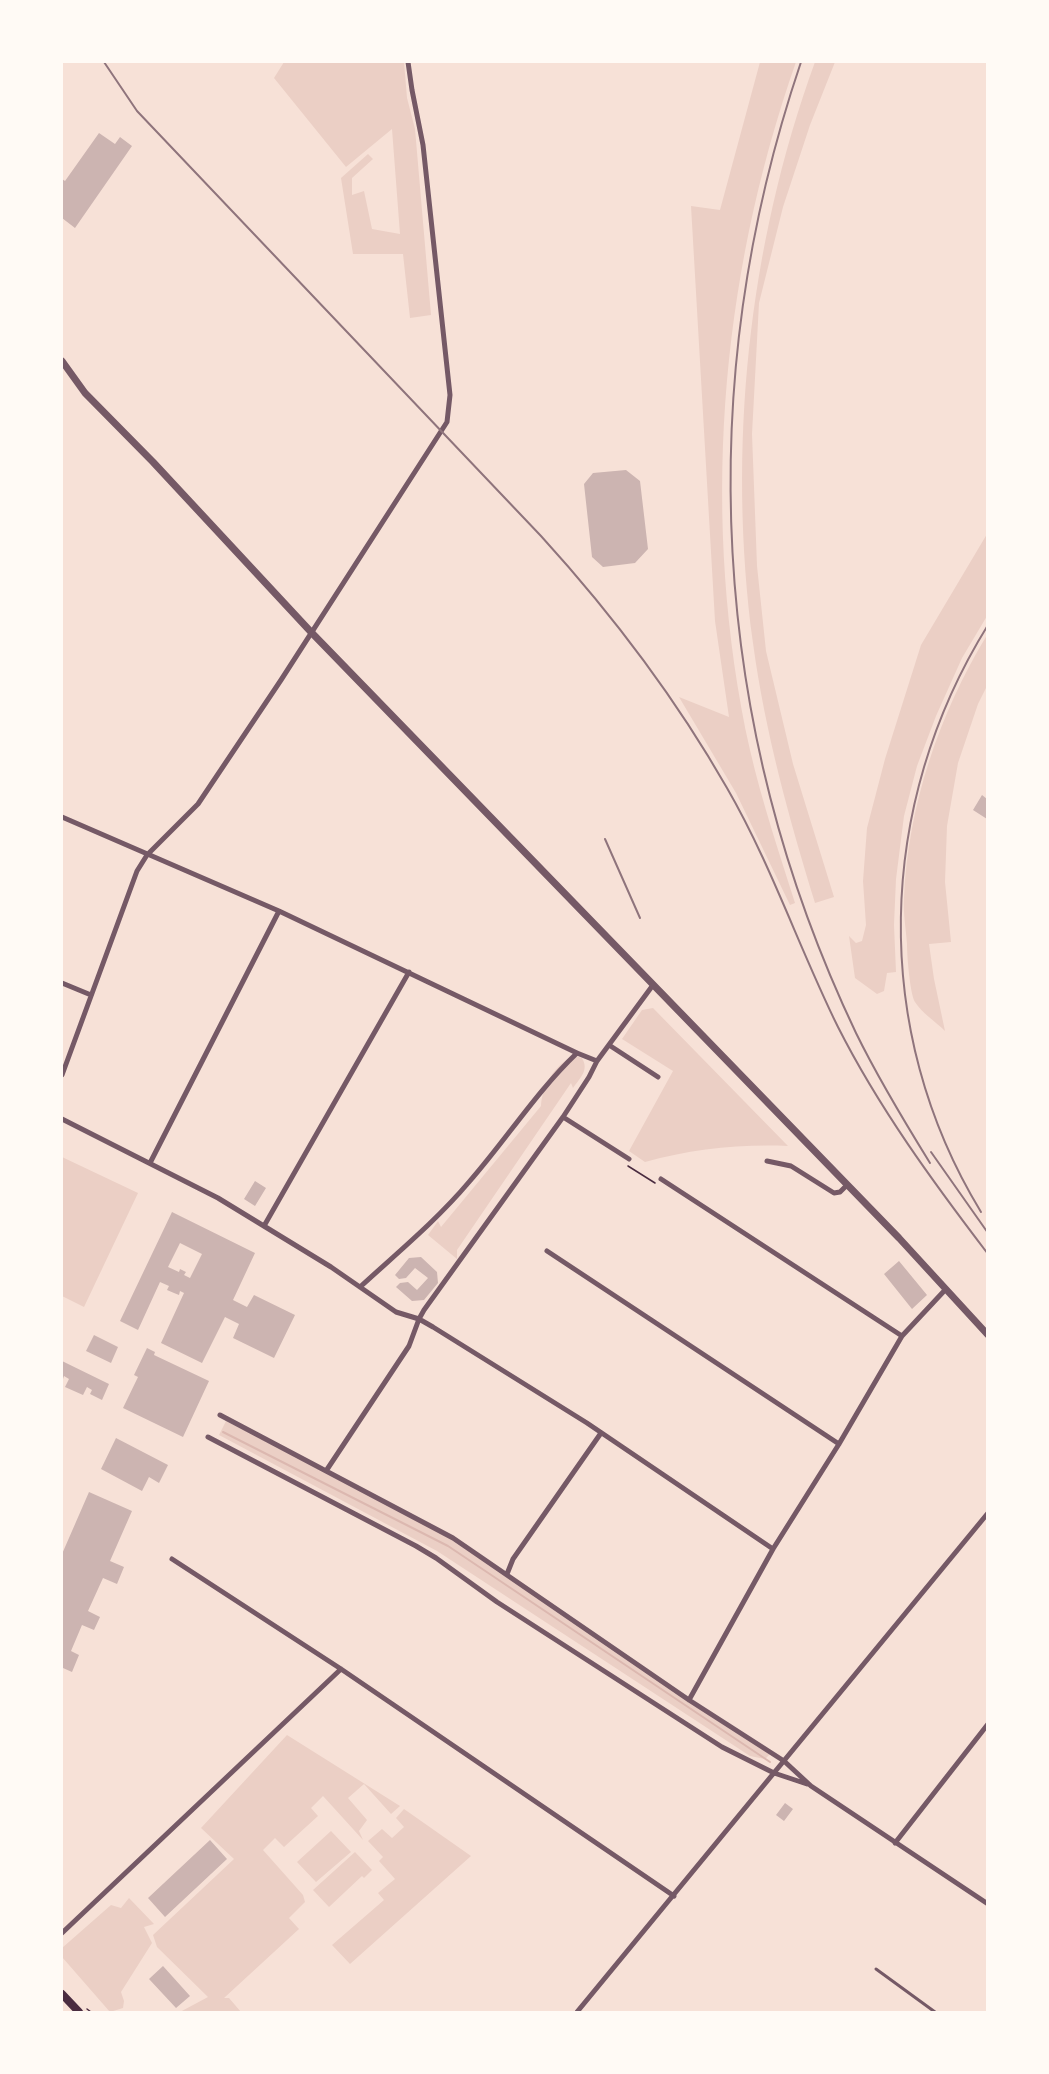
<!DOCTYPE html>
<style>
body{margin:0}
#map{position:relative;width:1049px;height:2074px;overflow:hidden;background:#f7e1d7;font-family:"Varela Round",sans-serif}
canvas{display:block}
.frame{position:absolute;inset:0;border:63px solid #fffaf5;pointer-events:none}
</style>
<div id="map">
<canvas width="1049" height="2074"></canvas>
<div class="frame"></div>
</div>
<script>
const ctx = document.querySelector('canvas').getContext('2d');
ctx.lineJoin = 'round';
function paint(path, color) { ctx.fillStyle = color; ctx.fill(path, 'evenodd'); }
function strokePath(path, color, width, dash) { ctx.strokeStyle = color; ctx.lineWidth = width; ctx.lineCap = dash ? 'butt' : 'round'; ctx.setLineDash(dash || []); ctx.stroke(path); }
const green = new Path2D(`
 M284,62H404L407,98L415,129L431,315L410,318L403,254H353L341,178L368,154L373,159L352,178V195L364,191L372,229L400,234L392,129L346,167L274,78Z
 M760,62H796C719,281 700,522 750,750C762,802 779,852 795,903L790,905L736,793L679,697L729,717L715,621L691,206L720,210Z
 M815,62H835L810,125L783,207L759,303L752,434L757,566L766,651L793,764L834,897L815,903C789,818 765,732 753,643C727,449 748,246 815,62Z
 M987,534V616L962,658L936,716L917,766L904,816L896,879L894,925L896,972L887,973L884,991L877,994L855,978L849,936L856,943L862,941L866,925L863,881L867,828L885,759L921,645Z
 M987,635V686L978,704L958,763L947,826L945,882L951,942L929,944L934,979L945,1031C936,1022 922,1013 915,1002C910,994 907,956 907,944C906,929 903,913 904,898C908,806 939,714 987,635Z
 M653,1008L788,1146C739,1144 692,1149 645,1162L629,1151L673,1071L622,1039L642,1010Z
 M575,1056L582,1058C589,1070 581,1077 573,1088L571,1083L457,1250V1259L428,1235L438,1221L441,1227L541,1106C542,1086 556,1062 575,1056Z
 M62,1157L138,1193L84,1307L62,1296Z
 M226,1421L444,1533L770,1754L765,1759L750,1756L437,1551L219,1435Z
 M287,1735L400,1806L391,1814L364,1784L348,1798L367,1820L359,1831L363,1840L323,1796L311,1808L318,1816L284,1847L275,1838L263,1850L303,1895L305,1902L289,1918L299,1929L224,1998H229L241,2012H180L208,1997L157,1947L153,1935L234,1859L201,1828Z
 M404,1809L471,1856L350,1964L332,1945L384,1900L378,1893L395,1879L379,1861L383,1857L368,1841L382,1829L392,1838L404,1827L396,1818Z
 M331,1831L351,1852L316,1882L297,1862Z
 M355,1852L372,1870L364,1878L362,1876L329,1907L313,1890Z
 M129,1898L154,1924L144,1927L152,1943L121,1992L124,2001L123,2008L110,2012L62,1957V1948L111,1905L121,1908Z`);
const stream = new Path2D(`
 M223,1432L448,1546L770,1762`);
const building = new Path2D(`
 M99,133L115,144L120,137L132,146L75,228L62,218V179L65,181Z
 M626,470L640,481L648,549L635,563L603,567L592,557L584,484L593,473Z
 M982,795L987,799V819L973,810Z
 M255,1181L266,1188L255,1206L244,1199Z
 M172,1212L255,1253L233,1300L247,1307L254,1295L295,1315L274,1358L233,1338L239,1324L225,1317L202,1363L161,1343L184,1293L180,1291L179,1295L174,1293L167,1290L169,1286L160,1282L138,1330L120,1321ZM180,1243L202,1254L190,1278L184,1275L186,1272L180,1269L179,1272L168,1267Z
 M421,1257L437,1272L438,1283L424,1300L412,1301L396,1287L400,1283L408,1282L417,1290L428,1278L415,1268L406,1278L399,1279L395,1275L409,1258Z
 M899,1261L927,1295L912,1309L884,1274Z
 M94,1335L118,1347L111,1363L86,1351Z
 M147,1348L155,1352L154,1355L209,1381L183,1437L123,1408L138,1377L134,1375Z
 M62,1361L109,1384L102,1400L90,1394L92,1390L87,1387L83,1395L65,1387L69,1379L64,1376L62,1382Z
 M116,1438L168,1465L159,1483L149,1477L142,1491L101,1469Z
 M89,1492L132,1511L110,1561L124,1567L117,1584L103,1578L88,1611L100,1617L94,1630L82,1625L71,1651L79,1655L72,1672L63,1668L62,1672V1554Z
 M785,1803L793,1809L784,1821L776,1815Z
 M210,1840L227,1859L165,1917L148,1898Z
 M163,1966L190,1996L176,2008L149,1979Z`);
const path = new Path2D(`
 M628,1166L655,1183
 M87,2009L91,2012`);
const service = new Path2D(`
 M876,1969L935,2012`);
const minor = new Path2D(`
 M62,817L279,911L577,1053
 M62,983L91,995
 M609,1045L658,1077
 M62,1075L137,871L147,855L198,804L281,680L447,422L450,395L423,145L412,90L408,62
 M563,1117L629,1159
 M62,1119L218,1198L331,1267L396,1312L419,1319L433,1327L587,1423L773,1549
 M767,1161L791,1166L834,1193L840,1192L847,1185
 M150,1163L279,911
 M661,1179L902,1336
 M264,1226L409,972
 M547,1251L839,1444
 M360,1287C397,1253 436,1221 469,1182C506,1140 536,1092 577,1053L597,1061
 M220,1415L453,1538L689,1700L784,1761L811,1786L988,1904
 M208,1437L416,1546L436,1558L497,1602L722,1747L774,1773L807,1784
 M326,1471L409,1346L419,1319L424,1310L563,1117L589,1077L597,1061L653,985
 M172,1559L341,1669L674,1896
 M507,1574L513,1559L601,1433
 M689,1700L773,1549L839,1444L902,1336L945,1290
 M895,1843L988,1724
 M62,1933L341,1669
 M577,2012L988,1513`);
const tertiary = new Path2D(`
 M62,361L85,393L153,462L311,632L899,1238L988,1335`);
const secondary = new Path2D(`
 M62,1994L79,2012`);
const rail = new Path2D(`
 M104,62L137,111L541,536C612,614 675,697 727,788C771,864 799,948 838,1027C879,1108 933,1182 988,1254
 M801,62C692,384 709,724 856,1033C878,1078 904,1121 930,1163
 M605,839L640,918
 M931,1152L988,1233
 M981,1212C870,1030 876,805 988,625`);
paint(green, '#ebcfc5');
strokePath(stream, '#dcb8b0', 2);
paint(building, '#ccb4b1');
strokePath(path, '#4a2c40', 1.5);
strokePath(service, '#755966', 3);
strokePath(minor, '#755966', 5);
strokePath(tertiary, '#755966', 7);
strokePath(secondary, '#4a2c40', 8);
strokePath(rail, '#8f747c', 2);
</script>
